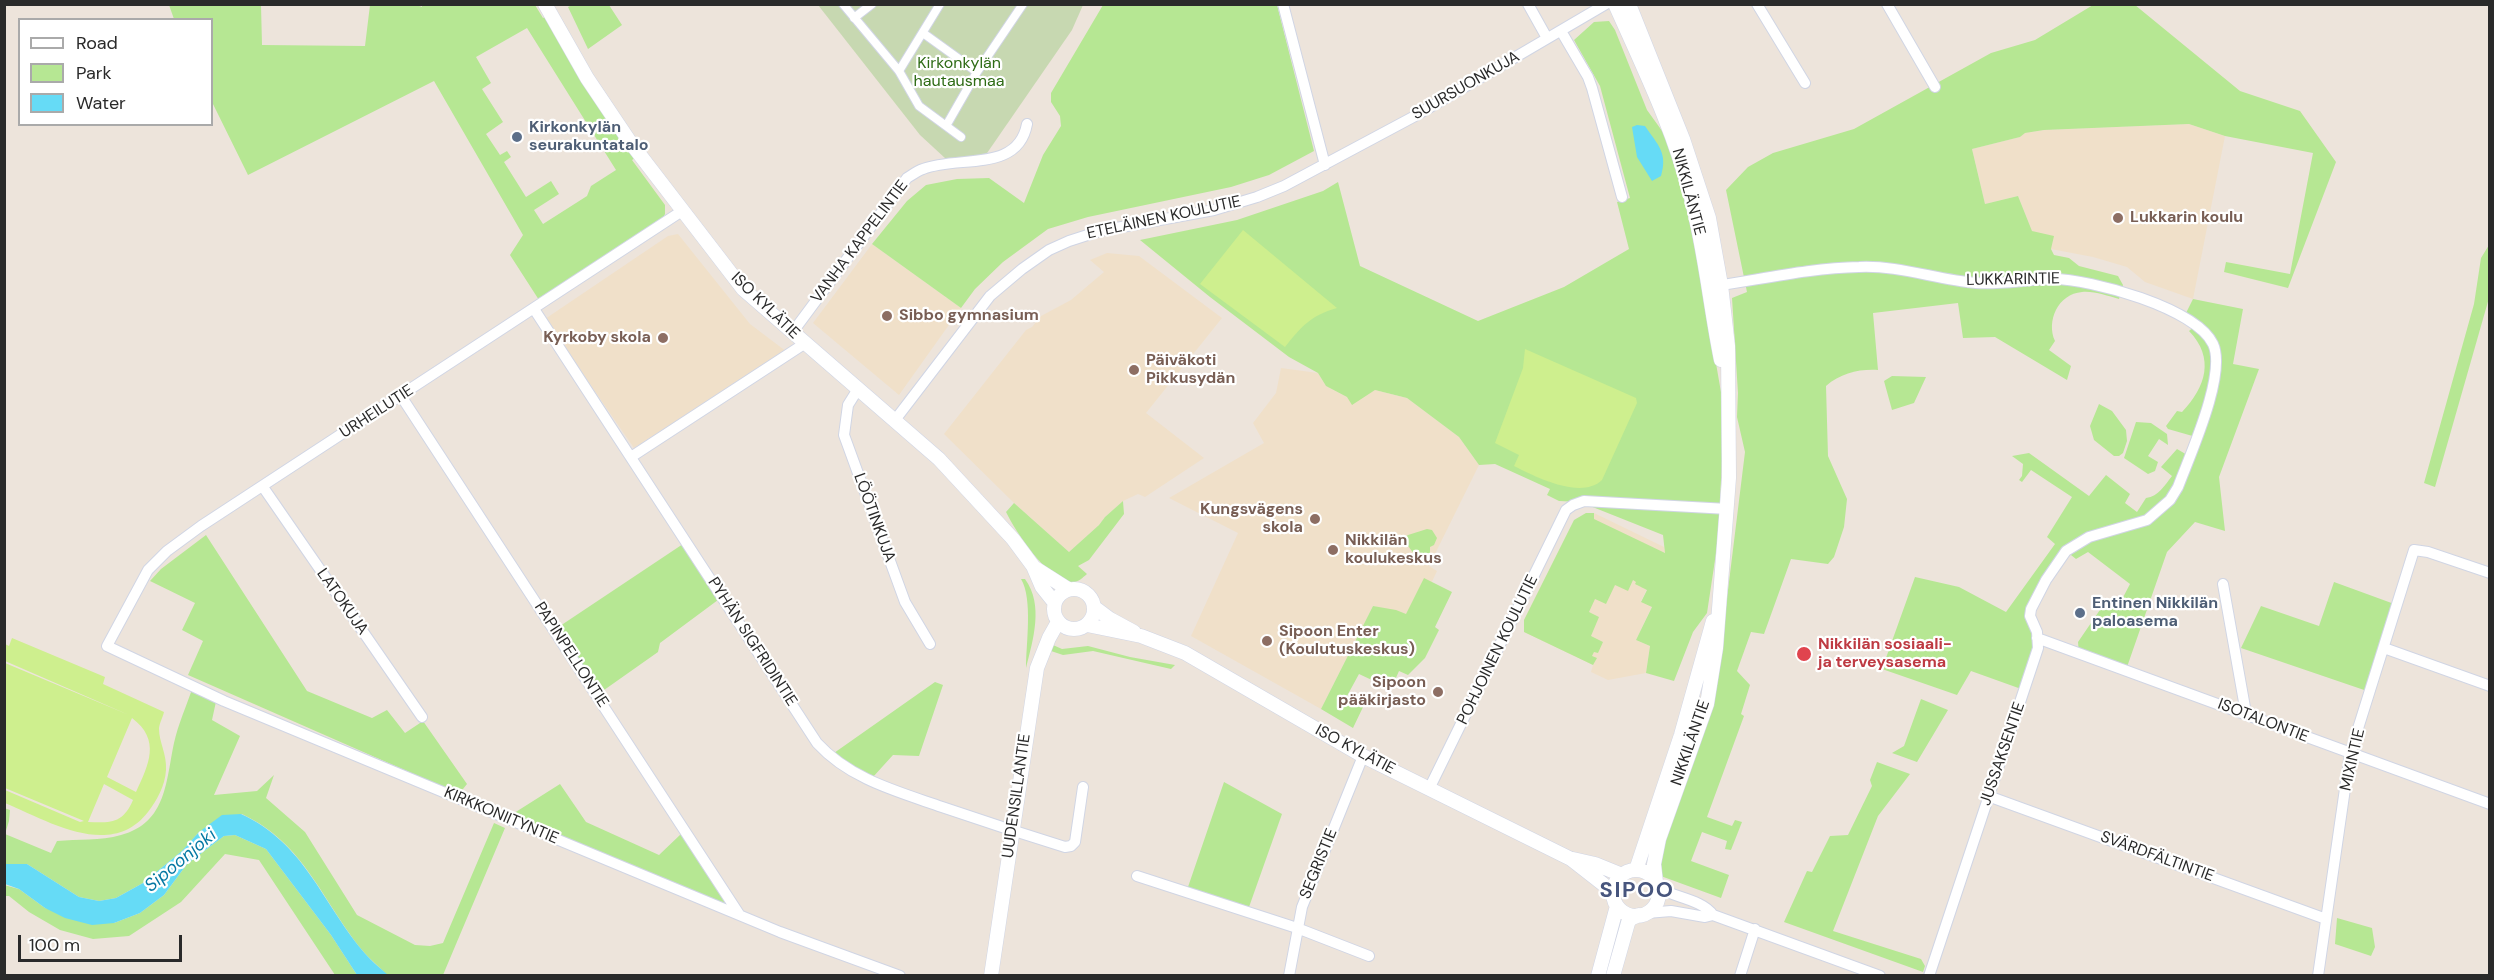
<!DOCTYPE html>
<meta charset="utf-8">
<style>
body{margin:0}
#map{position:relative;width:2494px;height:980px;overflow:hidden;background:#ede4db;font-family:"DM Sans",sans-serif}
canvas{display:block}
.frame{position:absolute;inset:0;border:6px solid #2a2a2a;pointer-events:none}
.legend{position:absolute;left:18px;top:18px;width:195px;height:108px;box-sizing:border-box;background:#fff;border:2px solid #aaa;margin:0;padding:8px 10px;list-style:none;font-size:18px;color:#2a2a2a}
.legend li{display:flex;align-items:center;gap:12px;height:30px}
.legend b{width:30px;border:2px solid #aaa}
.scale{position:absolute;left:18px;top:935px;width:164px;height:27px;box-sizing:border-box;border:3px solid #2a2a2a;border-top:0;padding-left:8px;font-size:18px;line-height:21px;white-space:nowrap;color:#2a2a2a;-webkit-text-stroke:4px #fff;paint-order:stroke}
</style>
<div id="map">
<canvas width="2494" height="980"></canvas>
<div class="frame"></div>
<ul class="legend">
<li><b style="height:8px;background:#fff"></b>Road</li>
<li><b style="height:16px;background:#b6e793"></b>Park</li>
<li><b style="height:16px;background:#66dbf6"></b>Water</li>
</ul>
<div class="scale">100 m</div>
</div>
<script>
const ctx = document.querySelector('canvas').getContext('2d');
ctx.lineJoin = 'round';
function paint(path, color) { ctx.fillStyle = color; ctx.fill(path, 'evenodd'); }
function strokePath(path, color, width, dash) { ctx.strokeStyle = color; ctx.lineWidth = width; ctx.lineCap = dash ? 'butt' : 'round'; ctx.setLineDash(dash || []); ctx.stroke(path); }
function drawText(font, color, halo, rows, align = 'center') {
  ctx.font = font + ' "DM Sans",sans-serif'; ctx.lineWidth = 4.5; ctx.setLineDash([]); ctx.textBaseline = 'middle'; ctx.strokeStyle = halo; ctx.fillStyle = color; for (const [text, x, y, turn = 0] of rows) {
    ctx.save(); ctx.translate(x, y); ctx.rotate((+turn || 0) * Math.PI / 180); ctx.textAlign = isNaN(turn) ? turn : align; if (halo) ctx.strokeText(text, 0, 0); ctx.fillText(text, 0, 0); ctx.restore();
  }
}
const education = new Path2D(`
 M2189,124L2225,136L2193,299L2145,282L2127,267L2093,257L2051,249L2032,231L2018,196L1985,204L1972,149L2020,137L2024,133L2044,130Z
 M678,234L750,324L787,352L634,448L545,319L668,236Z
 M872,244L961,308L899,395L813,323Z
 M1107,253L1139,256L1222,318L1146,413L1204,458L1145,497L1138,494L1123,501L1105,517L1099,525L1069,552L1014,503L944,434L1026,330L1032,327L1041,316L1071,300L1104,272L1090,260Z
 M1281,368L1318,373L1326,386L1347,397L1375,390L1407,398L1459,437L1479,465L1429,566L1437,571L1413,622L1373,606L1321,709L1191,636L1238,533L1169,498L1264,443L1253,423L1276,393Z
 M1586,513H1594L1664,547L1665,552L1641,601L1652,606L1636,640L1650,646L1646,673L1608,680L1591,672L1593,665L1524,632V620L1574,521Z`);
const green = new Path2D(`
 M414,4L422,7V4L535,5L543,18L550,14L639,155L632,160L665,205V214L662,220L539,300L510,255L523,235L434,81L248,175L212,102V20L174,19L169,5H261L262,45L365,46L370,5ZM527,28L616,170L591,186L587,196L543,224L534,210L559,194L551,181L526,197L504,162L511,157L507,151L500,155L486,134L503,122L482,89L491,83L476,57Z
 M572,5H609L622,25L588,49L568,7Z
 M1103,5H1277L1314,151L1269,175L1231,187L1088,217L1048,229L1003,262L975,289L961,308L872,244L907,201L926,185L957,179L989,178L1024,203L1043,155L1061,126L1060,116L1051,102V93Z
 M2093,5H2135L2240,91L2300,111L2336,162L2288,288L2224,272L2226,262L2290,274L2313,153L2225,136L2189,124L2044,130L2025,133L2020,137L1972,149L1985,204L2018,196L2032,231L2054,236L2051,249L2054,255L2069,258L2079,266L2118,276L2123,285L2119,299C2107,296 2095,291 2082,292C2058,294 2046,321 2055,341L2049,350L2071,366L2067,380L1995,337L1963,338L1958,303L1873,313L1878,370C1859,369 1841,373 1826,386L1828,456L1847,499L1844,527L1834,557L1828,564L1791,559L1764,634L1751,632L1737,671L1750,685L1741,714L1744,716L1707,817L1732,826L1735,820L1742,822L1731,850L1725,849L1727,841L1702,832L1691,861L1729,875L1721,898L1658,875L1659,856L1719,663L1745,452L1737,417L1738,393L1732,298L1747,292L1726,190L1748,167L1773,153L1854,129L1991,53L2035,40Z
 M1609,21L1615,30L1647,110L1665,135L1685,202L1700,271L1722,398V460L1718,540L1707,613L1693,632L1674,681L1646,673L1650,646L1636,640L1652,607L1641,602L1647,590L1635,584L1636,582L1633,580L1628,591L1615,585L1606,604L1595,599L1589,612L1599,617L1591,636L1603,642L1598,653L1594,652L1592,656L1597,658L1593,665L1524,632V620L1574,520L1586,513H1594V519L1665,553L1663,535L1580,502L1559,501L1547,495L1550,489L1495,464L1479,465L1459,437L1407,398L1375,390L1352,405L1347,397L1326,386L1318,373L1289,357L1210,297L1140,240L1237,220L1323,191L1338,182L1360,266L1478,321L1564,287L1629,249L1617,202L1630,198L1600,86L1574,40L1594,22Z
 M2489,245V298L2435,487L2424,483L2474,304L2481,258Z
 M2193,299L2243,309L2233,364L2259,369L2219,477L2225,531L2195,522L2167,552L2127,667L2079,654L2078,642L2106,601L2118,607L2130,584L2088,552L2076,559L2066,551L2031,609L2037,638L2024,690L1971,671L1957,695L1882,669L1915,577L1959,587L2006,612L2055,544L2047,537L2072,497L2031,470L2022,482L2019,480L2022,476L2023,464L2012,456L2029,453L2089,496L2106,475L2130,494L2125,503L2137,512L2146,498C2159,496 2164,486 2172,476L2161,467L2177,449L2189,456L2196,437L2168,429L2166,426L2177,411L2182,412C2206,387 2215,358 2189,331L2195,326L2184,317Z
 M1892,376L1926,377L1914,403L1892,410L1884,381Z
 M2099,404L2112,411L2126,430L2127,441L2123,453L2119,456H2114L2094,440L2090,426Z
 M2136,422L2151,423L2167,434L2168,445L2159,439L2148,456L2158,462L2155,471L2148,474L2124,458Z
 M1123,501L1124,514L1089,560L1078,566L1087,574C1082,578 1078,583 1071,582C1046,579 1016,532 1006,512L1014,503L1069,552L1099,525L1105,517Z
 M1427,529L1432,530L1437,538L1434,545L1430,547V555L1424,560L1414,554L1403,539L1408,535Z
 M206,535L307,691L372,718L387,710L405,733L423,721L467,784L459,794L188,675L203,641L182,630L195,603L150,581L161,569Z
 M686,542L722,597L660,643L658,652L597,695L554,630Z
 M1424,578L1452,592L1435,627L1439,630L1425,658L1408,675L1399,671L1391,689L1359,674L1347,696L1364,705L1353,728L1321,709L1373,606L1396,610L1406,614Z
 M1021,579H1025C1044,605 1033,640 1026,668C1026,644 1033,599 1021,579Z
 M2334,582L2397,605L2370,692L2241,648L2261,606L2319,626Z
 M1053,645L1062,649L1088,646L1130,657L1175,665L1171,669L1093,651L1063,655L1051,651Z
 M935,682L943,685L919,756L893,755L873,777L854,769L834,753Z
 M193,686L217,697L212,720L240,736L214,795L257,791L274,775L266,798L305,832L357,915L415,945L430,946L443,943L494,823L505,828L443,975L388,976C380,967 369,959 362,950C321,899 305,844 242,814L199,832L182,851L143,883L116,898L99,901L79,897L27,864H5L4,808L10,810L9,821L5,834L51,853L57,841C78,839 100,841 121,835C167,823 166,780 174,743C178,724 187,705 193,686Z
 M1921,699L1948,710L1917,762L1892,753L1904,746Z
 M1877,762L1910,774L1878,816L1833,931L1921,959L1925,966L1923,972L1784,922L1807,871L1812,872L1830,836L1848,835L1872,786L1870,780Z
 M1224,782L1282,814L1249,907L1188,887Z
 M560,784L586,822L659,855L681,834L726,900L724,905L511,815Z
 M235,835L266,849L331,935L357,975H335L259,860L225,854L181,902L129,936L93,939L60,930L29,912L9,896H5L4,885L19,889L45,908L114,923L140,913L164,895L187,864L224,836Z
 M2337,918L2372,928L2375,947L2371,956L2335,944Z`);
const cemetery = new Path2D(`
 M818,5H1083L1072,30L985,156L946,159L920,135Z`);
const pitch = new Path2D(`
 M1243,230L1337,308C1310,316 1302,326 1285,347L1200,284Z
 M1525,349L1636,398L1637,403L1602,480C1581,500 1536,477 1514,466L1519,455L1495,443L1523,368Z
 M12,638L105,677L103,684L164,712C163,717 159,724 159,729C159,742 167,754 166,770C165,786 157,800 148,812C111,860 48,821 5,803V790L80,822L84,821L5,788V663L129,715L5,661V644L9,646ZM132,718C161,740 149,764 136,792L107,777ZM104,784L133,800C123,823 112,823 88,822Z`);
const water = new Path2D(`
 M1637,125L1645,126C1658,145 1668,153 1661,176L1652,181L1637,157L1632,127Z
 M241,814C304,843 321,900 362,950C369,959 379,967 388,975H357L331,935L266,849L235,835L224,836L187,864L164,895L140,913L114,923L92,925L65,918L45,908L19,889L5,884V864H27L79,897L99,901L116,898L143,883L182,851L199,832L222,815Z`);
const pedestrian = new Path2D(`
 M843,4L899,71L919,106L961,137
 M854,18L872,4
 M923,33L977,72
 M899,71L940,4
 M946,126L977,72L1023,4`);
const minor = new Path2D(`
 M1283,4L1325,165
 M1528,4L1547,38
 M1757,4L1805,83
 M1887,4L1935,87
 M1561,31L1588,77L1592,88L1622,197
 M682,211L201,526L167,551L148,570L107,646L224,701L780,932L900,976
 M1715,286C1763,279 1811,268 1859,267C1899,265 1937,280 1976,283C2001,285 2028,279 2053,279C2091,279 2196,308 2213,344C2227,374 2190,455 2178,487L2170,500L2147,520L2089,537L2066,551L2046,580L2031,609L2030,616L2037,632L2038,648L1929,976
 M534,309L817,743C850,779 896,791 942,807C983,821 1023,834 1065,847L1071,846L1075,842L1083,787
 M792,333L907,178C912,175 917,171 923,169C959,155 1018,173 1027,124
 M858,389L848,405L844,435L905,602L930,644
 M401,396L739,914
 M895,420L990,296L1022,269L1049,250L1069,241L1100,231L1214,210L1257,197L1284,186L1415,116L1606,4
 M631,457L804,344
 M263,487L422,717
 M2223,584L2246,713
 M2037,638L2490,804
 M2384,648L2490,686
 M1429,789L1566,510L1573,505L1584,501L1728,509
 M1988,796L2326,919
 M1137,876L1297,928L1369,956
 M1658,888C1674,897 1703,900 1713,915
 M1647,913L1671,911L1705,917L1713,915L1880,976
 M1289,976L1302,907L1363,756
 M1740,976L1755,929
 M2318,976L2350,754L2414,550L2428,552L2490,573`);
const tertiary = new Path2D(`
 M545,4L587,78L630,142L743,289L939,459L1013,539L1033,566L1042,587L1054,602
 M1615,4C1643,67 1674,130 1691,197C1705,250 1710,306 1721,360
 M1629,4L1683,139L1709,218L1721,285L1728,346L1729,478L1716,648L1707,704L1659,839L1654,864L1656,882
 M1035,568L1068,589
 M1054 609a20 20 0 1 1 40 0a20 20 0 1 1-40 0Z
 M1094,607L1110,619L1134,632
 M1087,625L1141,636L1185,653L1363,756L1571,859L1603,884L1614,895
 M1573,859L1595,864L1622,875
 M1636,870L1681,735L1713,621
 M1613 893a23 23 0 1 1 46 0a23 23 0 1 1-46 0Z
 M991,976L1037,668L1049,638L1058,622
 M1598,976L1617,906
 M1613,976L1628,923L1630,919L1639,915`);
const markers = [
 [517,137,6,"#5c6f8a"],
 [2118,218,6,"#8d6e63"],
 [887,316,6,"#8d6e63"],
 [663,338,6,"#8d6e63"],
 [1134,370,6,"#8d6e63"],
 [1315,519,6,"#8d6e63"],
 [1333,550,6,"#8d6e63"],
 [2080,613,6,"#5c6f8a"],
 [1267,641,6,"#8d6e63"],
 [1804,654,8,"#e0444e"],
 [1438,692,6,"#8d6e63"]
];
const parkNames = [
 ["Kirkonkylän",959,64],
 ["hautausmaa",959,82]
];
const streetNames = [
 ["SUURSUONKUJA",1466,86,-30],
 ["NIKKILÄNTIE",1688,192,75],
 ["ETELÄINEN KOULUTIE",1164,218,-12],
 ["VANHA KAPPELINTIE",860,242,-53],
 ["LUKKARINTIE",2013,280,-1],
 ["ISO KYLÄTIE",765,306,44],
 ["URHEILUTIE",377,412,-33],
 ["LÖÖTINKUJA",874,518,70],
 ["LATOKUJA",342,602,55],
 ["PYHÄN SIGFRIDINTIE",752,642,57],
 ["POHJOINEN KOULUTIE",1498,650,-64],
 ["PAPINPELLONTIE",571,655,57],
 ["ISOTALONTIE",2263,721,21],
 ["NIKKILÄNTIE",1691,743,-71],
 ["ISO KYLÄTIE",1355,750,28],
 ["JUSSAKSENTIE",2003,754,-71],
 ["MIXINTIE",2353,760,-77],
 ["UUDENSILLANTIE",1017,796,-82],
 ["KIRKKONIITYNTIE",501,816,23],
 ["SVÄRDFÄLTINTIE",2157,857,20],
 ["SEGRISTIE",1319,864,-68]
];
const serviceNames = [
 ["Kirkonkylän",529,128],
 ["seurakuntatalo",529,146],
 ["Entinen Nikkilän",2092,604],
 ["paloasema",2092,622]
];
const educationNames = [
 ["Lukkarin koulu",2130,218],
 ["Sibbo gymnasium",899,316],
 ["Kyrkoby skola",651,338,"right"],
 ["Päiväkoti",1146,361],
 ["Pikkusydän",1146,379],
 ["Kungsvägens",1303,510,"right"],
 ["skola",1303,528,"right"],
 ["Nikkilän",1345,541],
 ["koulukeskus",1345,559],
 ["Sipoon Enter",1279,632],
 ["(Koulutuskeskus)",1279,650],
 ["Sipoon",1426,683,"right"],
 ["pääkirjasto",1426,701,"right"]
];
const healthNames = [
 ["Nikkilän sosiaali-",1818,645],
 ["ja terveysasema",1818,663]
];
const waterNames = [
 ["Sipoonjoki",181,861,-40]
];
const districtNames = [
 ["SIPOO",1637,891]
];
paint(education, '#f0e0c9');
paint(green, '#b6e793');
paint(cemetery, '#c7d8b1');
paint(pitch, '#ceef8e');
paint(water, '#66dbf6');
strokePath(pedestrian, '#d0d5e4', 10);
strokePath(minor, '#d0d5e4', 12);
strokePath(tertiary, '#d0d5e4', 15);
strokePath(pedestrian, '#fff', 8);
strokePath(minor, '#fff', 10);
strokePath(tertiary, '#fff', 14);
for (const [x, y, r, color] of markers) { const dot = new Path2D(); dot.arc(x, y, r, 0, 2 * Math.PI); ctx.fillStyle = color; ctx.fill(dot); strokePath(dot, '#fff', 2); }
drawText('16px', '#2e6b15', '#fff', parkNames);
drawText('16px', '#2a2a2a', '#fff', streetNames);
drawText('bold 16px', '#4e5e75', '#fff', serviceNames, 'left');
drawText('bold 16px', '#785e54', '#fff', educationNames, 'left');
drawText('bold 16px', '#be3a42', '#fff', healthNames, 'left');
drawText('italic 18px', '#0578a3', '#fff', waterNames);
ctx.letterSpacing = '1.5px';
drawText('bold 22px', '#47557d', '#fff', districtNames);
ctx.letterSpacing = '0px';
</script>
